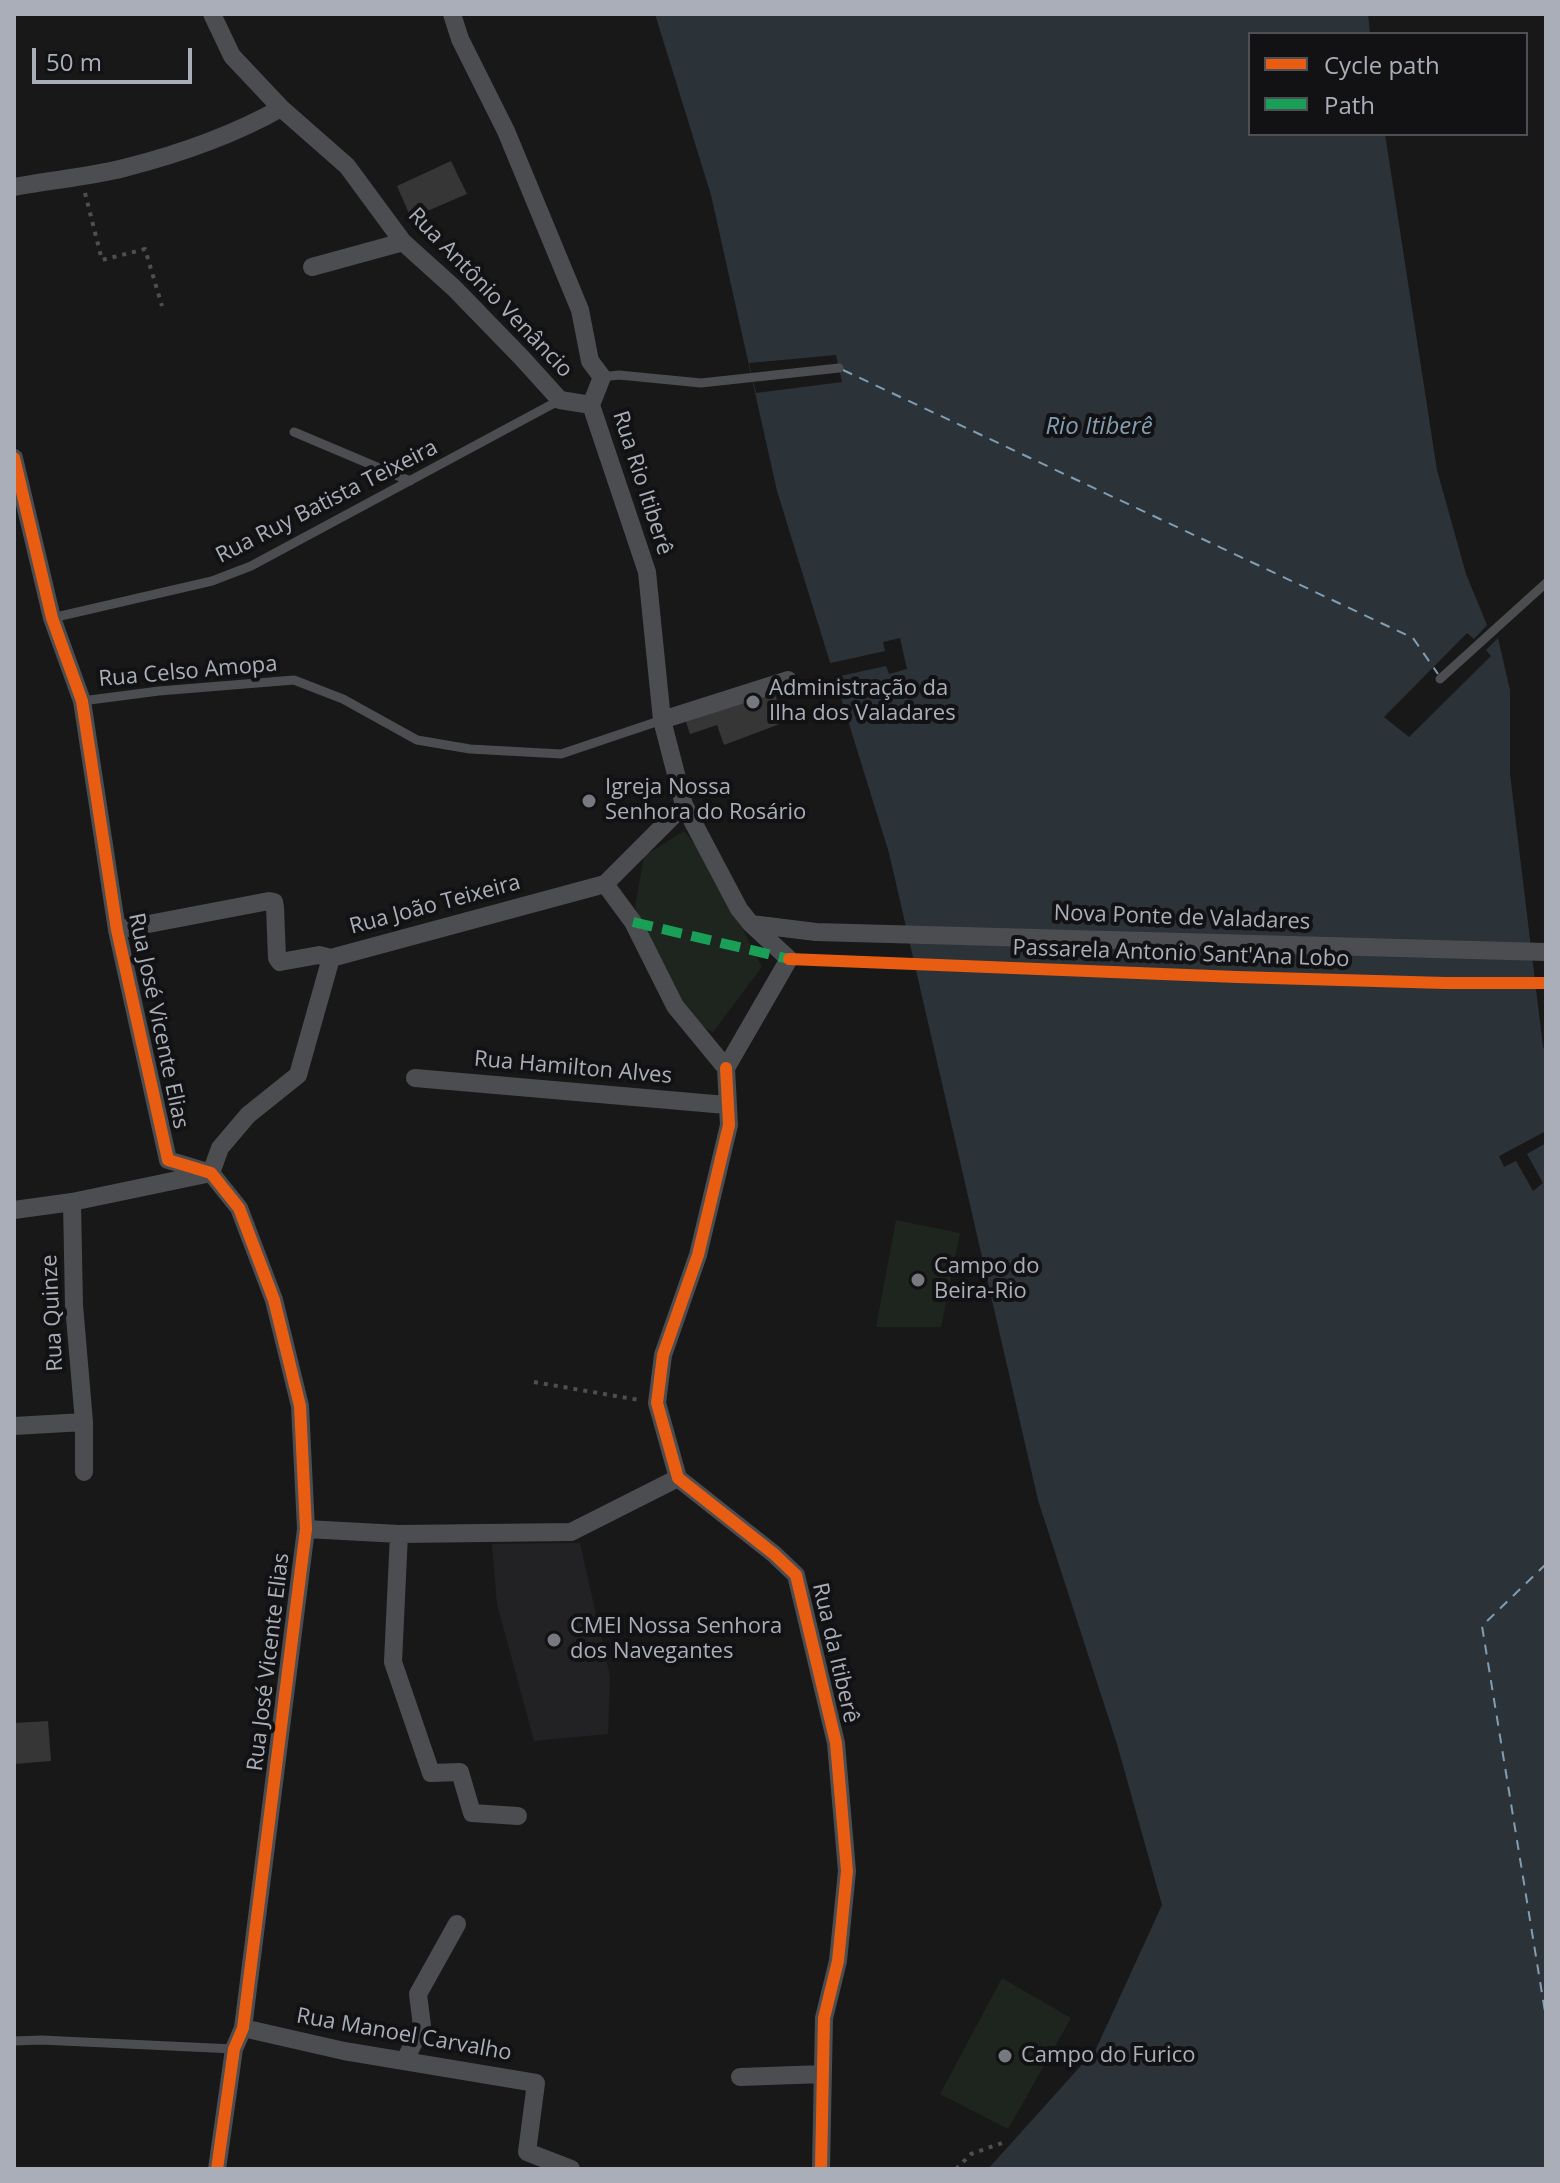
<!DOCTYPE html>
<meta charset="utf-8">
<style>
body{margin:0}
#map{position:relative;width:1560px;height:2183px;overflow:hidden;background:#181818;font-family:"Open Sans",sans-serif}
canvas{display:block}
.frame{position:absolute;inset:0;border:16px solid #a9aeb8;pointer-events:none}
.legend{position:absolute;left:1248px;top:32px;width:280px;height:104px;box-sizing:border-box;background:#121214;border:2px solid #4e5056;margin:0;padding:10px 14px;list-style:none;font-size:24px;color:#a9aeb8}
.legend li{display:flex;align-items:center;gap:16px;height:40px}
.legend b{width:40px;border:2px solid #4e5056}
.scale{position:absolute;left:32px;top:48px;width:160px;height:36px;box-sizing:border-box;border:4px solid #a9aeb8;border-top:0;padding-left:10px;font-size:24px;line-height:28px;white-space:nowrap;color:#a9aeb8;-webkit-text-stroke:6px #121214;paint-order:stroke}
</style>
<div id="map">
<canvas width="1560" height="2183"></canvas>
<div class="frame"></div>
<ul class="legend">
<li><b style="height:10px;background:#e95d12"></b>Cycle path</li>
<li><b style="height:10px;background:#1a9f57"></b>Path</li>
</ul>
<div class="scale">50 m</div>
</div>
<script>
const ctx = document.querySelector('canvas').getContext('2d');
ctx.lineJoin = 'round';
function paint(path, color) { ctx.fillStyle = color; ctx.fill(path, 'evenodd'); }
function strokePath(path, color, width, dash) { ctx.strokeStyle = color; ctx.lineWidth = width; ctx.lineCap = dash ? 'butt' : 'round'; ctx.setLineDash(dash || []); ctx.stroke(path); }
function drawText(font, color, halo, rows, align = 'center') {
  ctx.font = font + ' "Open Sans",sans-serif'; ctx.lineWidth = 8; ctx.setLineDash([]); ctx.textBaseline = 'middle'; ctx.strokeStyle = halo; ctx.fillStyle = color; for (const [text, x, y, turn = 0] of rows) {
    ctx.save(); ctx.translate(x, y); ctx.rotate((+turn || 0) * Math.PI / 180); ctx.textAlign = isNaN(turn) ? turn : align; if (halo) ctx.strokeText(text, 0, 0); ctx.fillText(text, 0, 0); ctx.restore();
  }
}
const built = new Path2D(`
 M580,1543L610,1676L608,1734L534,1741L497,1604L492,1544Z`);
const green = new Path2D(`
 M684,831L709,862L762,967L713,1032L693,1023L662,978L635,907L644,856Z
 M896,1220L960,1233L941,1327H876Z
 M1002,1978L1071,2018L1008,2129L940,2094Z`);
const water = new Path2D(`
 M655,14H1368L1370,34H1250V134H1385L1437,470L1466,574L1487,625L1498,638L1510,690V774L1543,1047L1546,1051V2169H988L1096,2049L1162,1905L1117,1744L1038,1500L889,853L777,491L711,195Z`);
const pier = new Path2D(`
 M836,355L842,382L756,393L749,363Z
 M1487,625L1498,638L1486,650L1491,656L1409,737L1384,717L1467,633L1474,639Z
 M900,638L907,669L889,674L886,666L831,678L826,664L885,651L883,642Z
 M1546,1131V1143L1527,1154L1543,1183L1533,1191L1516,1161L1504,1167L1499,1156Z`);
const ferry = new Path2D(`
 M843,370L1413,638L1438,674
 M1546,1564L1482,1626L1546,2018`);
const building = new Path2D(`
 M451,161L467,194L411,218L397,186Z
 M772,686L785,722L724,745L717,725L690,734L685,719Z
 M48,1721L51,1761L14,1764V1723Z`);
const path = new Path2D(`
 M85,193L102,260L145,249L162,306
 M805,959L1237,977L1445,983H1546
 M534,1382L639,1400
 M956,2169L971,2154L1002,2143`);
const lane = new Path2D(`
 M602,377L619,375L701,383L839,368
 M294,432L410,481
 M52,618L212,581L251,566L560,400
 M1440,679L1546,583
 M82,701L159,691L294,680L343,699L417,740L470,749L561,754L662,720
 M14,2041L41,2040L234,2049`);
const street = new Path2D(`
 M212,14L232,56L281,108L347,166L403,242L454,288L522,358L560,400L591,405
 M452,14L460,39L506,131L580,310L590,361L602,377L591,405L647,572L662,720L684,805L739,909L751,924L789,959L726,1068
 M14,187C50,180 89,177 124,168C179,154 232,136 281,108
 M312,267L403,242
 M14,458L52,618L82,701L117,930L168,1160L211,1173L239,1208L274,1300L300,1406L306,1529L243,2028L234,2049L217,2169
 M662,720L788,680
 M605,884L633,922L675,1006L726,1068
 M751,924L816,932L1546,952
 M117,930L269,901L274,902L275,907L277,958L280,962L319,955L331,958
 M726,1068L729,1125L698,1255L663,1355L657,1403L678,1478L774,1554L796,1575L836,1743L847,1871L838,1961L824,2018L821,2169
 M415,1078L726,1105
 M72,1202L74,1305L84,1422V1472
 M14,1210L72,1202L211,1173L220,1148L248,1115L298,1075L331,958L605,884L684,805
 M14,1426L84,1422
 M306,1529L399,1534L571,1532L678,1478
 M399,1534L393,1662L431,1773L460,1772L472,1813L518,1816
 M243,2028L344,2051L536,2083L527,2152L571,2169
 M405,2060L422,2026L418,1994L457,1924
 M740,2077L823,2074`);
const quiet = new Path2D(`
 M633,922L789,959`);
const cycleway = new Path2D(`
 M14,458L52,618L82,701L117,930L168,1160L211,1173L239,1208L274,1300L300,1406L306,1529L243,2028L234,2049L217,2169
 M789,959L1237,977L1445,983H1546
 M726,1068L729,1125L698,1255L663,1355L657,1403L678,1478L774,1554L796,1575L836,1743L847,1871L838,1961L824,2018L821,2169`);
const markers = [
 [753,702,8,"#767a80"],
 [589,801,8,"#767a80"],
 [918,1280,8,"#767a80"],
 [554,1640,8,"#767a80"],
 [1005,2056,8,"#767a80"]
];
const streetNames = [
 ["Rua Antônio Venâncio",490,293,46],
 ["Rua Rio Itiberê",642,483,72],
 ["Rua Ruy Batista Teixeira",327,502,-27],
 ["Rua Celso Amopa",188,672,-5],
 ["Rua João Teixeira",435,905,-15],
 ["Nova Ponte de Valadares",1182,918,2],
 ["Passarela Antonio Sant'Ana Lobo",1181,954,2],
 ["Rua José Vicente Elias",158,1021,78],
 ["Rua Hamilton Alves",573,1068,5],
 ["Rua Quinze",53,1313,-93],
 ["Rua da Itiberê",835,1653,77],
 ["Rua José Vicente Elias",269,1662,-83],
 ["Rua Manoel Carvalho",404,2035,10]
];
const poiNames = [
 ["Administração da",769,689],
 ["Ilha dos Valadares",769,714],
 ["Igreja Nossa",605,788],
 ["Senhora do Rosário",605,813],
 ["Campo do",934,1267],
 ["Beira-Rio",934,1292],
 ["CMEI Nossa Senhora",570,1627],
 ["dos Navegantes",570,1652],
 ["Campo do Furico",1021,2056]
];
const waterNames = [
 ["Rio Itiberê",1099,427]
];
paint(built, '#222224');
paint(green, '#1e251f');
paint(water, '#2b3339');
paint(pier, '#181818');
strokePath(ferry, '#829db1', 2, [10, 8]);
paint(building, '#363637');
strokePath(path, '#4e4f52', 4, [4, 6]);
strokePath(lane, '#4c4d51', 9);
strokePath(street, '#4c4d51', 18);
strokePath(quiet, '#1a9f57', 10, [20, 10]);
strokePath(cycleway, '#e95d12', 12);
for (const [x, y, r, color] of markers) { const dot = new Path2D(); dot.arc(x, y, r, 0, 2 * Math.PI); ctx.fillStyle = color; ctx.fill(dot); strokePath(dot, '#121214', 3); }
drawText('22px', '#a9aeb8', '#121214', streetNames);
drawText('22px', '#a9aeb8', '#121214', poiNames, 'left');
drawText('italic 24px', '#829db1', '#121214', waterNames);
</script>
